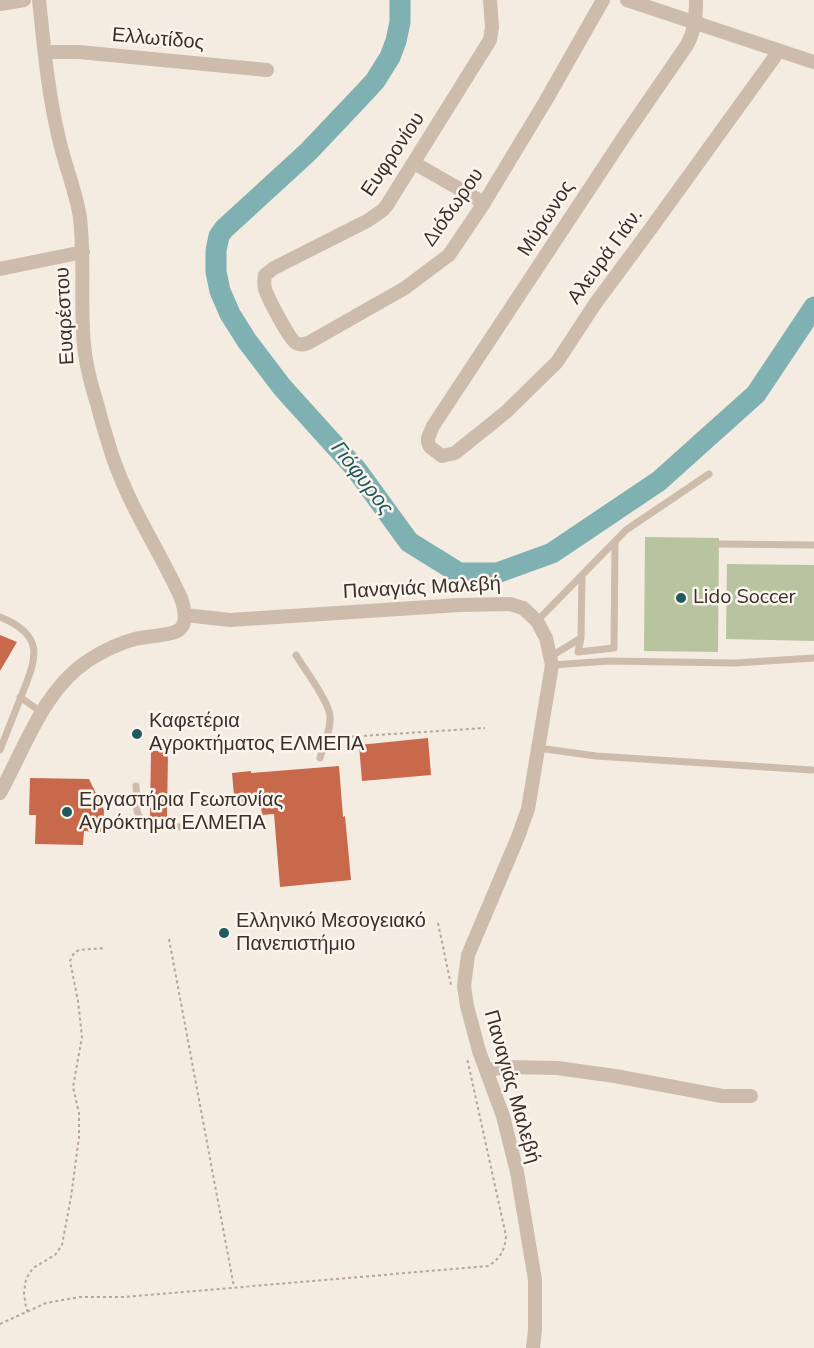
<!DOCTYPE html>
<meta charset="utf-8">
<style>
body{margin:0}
canvas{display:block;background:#f4ebe1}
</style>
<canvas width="814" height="1348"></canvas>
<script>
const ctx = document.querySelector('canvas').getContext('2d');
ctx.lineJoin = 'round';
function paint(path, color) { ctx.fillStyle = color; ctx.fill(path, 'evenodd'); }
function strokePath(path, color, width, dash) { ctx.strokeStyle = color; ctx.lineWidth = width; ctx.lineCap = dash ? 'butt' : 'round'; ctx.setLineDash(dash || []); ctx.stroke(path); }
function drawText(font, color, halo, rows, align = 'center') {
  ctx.font = font + ' "Nunito Sans",sans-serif'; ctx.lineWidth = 5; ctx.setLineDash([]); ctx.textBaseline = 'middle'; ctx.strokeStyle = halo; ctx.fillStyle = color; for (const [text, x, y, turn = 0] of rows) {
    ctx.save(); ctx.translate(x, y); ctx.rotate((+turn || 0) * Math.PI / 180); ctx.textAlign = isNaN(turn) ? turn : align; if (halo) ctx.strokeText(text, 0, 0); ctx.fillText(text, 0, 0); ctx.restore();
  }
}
const green = new Path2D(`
 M645,537L719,538L718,652L644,651Z
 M727,564L814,565V641L726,639Z`);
const river = new Path2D(`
 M400,0V22L396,41L390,57L375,81L363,94L308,152L224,229L219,236L216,251V272L220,291L230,314L247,341L282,387L356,469L409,542L459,573H497L552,553L659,481L756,394L814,307`);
const building = new Path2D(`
 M0,635L17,642L0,671Z
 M428,738L431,775L362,781L359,745Z
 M151,751H168L167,817H150Z
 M339,766L343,817L345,816L351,880L280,887L274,814L262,815L261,805L235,807L232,773L251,771V773Z
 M30,778L89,779L104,810L103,832L84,831L83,845L35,844L36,815H29Z`);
const path = new Path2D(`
 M346,737L485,728
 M438,923L451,985
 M169,939L234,1287
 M28,1312L26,1308L24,1293L26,1279L33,1268L55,1255L62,1245L71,1197L79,1137V1113L73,1087L82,1037L78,1001L70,961L74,953L79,950L105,948
 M0,1324L46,1303L80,1297H125L488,1266C500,1259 505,1250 506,1236L467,1058`);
const lane = new Path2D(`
 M719,544L814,545
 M0,617C47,636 36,659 21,697C14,714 7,732 0,750
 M537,621L626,530L709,474
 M581,638L578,652L614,648L615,542
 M296,655C304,669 329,701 330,716C331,730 324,745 320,758
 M550,657L581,638L582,575
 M552,665L609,661L735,663L814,658
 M20,697L41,712
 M538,748L596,756L812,770
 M136,786C137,794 136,804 137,811C141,828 168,826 181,827`);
const street = new Path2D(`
 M490,0L492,27L490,40L387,205L383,210L367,221L274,268L265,275C264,280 264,284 265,289C268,298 289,339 296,343C301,346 305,344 310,342L405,288L449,255L484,203L545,102L603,0
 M627,0L814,62
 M696,0C696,17 695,30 687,45L625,135L433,426L428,438V442L430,447L442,456L455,453L506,412L557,362L595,304L649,231L779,51
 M0,4L24,0
 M45,52H79L267,70
 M414,163L484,203
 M0,269L83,252
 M185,615L230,620L460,605L510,604L523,608L537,621L546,638L552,665L528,809L518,837L468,955L464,986L467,1006L479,1051L503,1116L517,1172L535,1280V1330L533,1348
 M0,793C26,746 43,690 89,660C103,651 120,643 135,639C146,636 173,636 180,629C188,622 184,607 181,598C159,550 129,506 112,455C107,439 102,423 98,407C92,387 86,367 84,345C80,303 85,261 80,218C76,191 65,166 59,139C48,94 44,46 39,0
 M486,1070L508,1067L557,1068L615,1076L722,1096H751`);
const markers = [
 [681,598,6,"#1f5a5e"],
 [137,734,6,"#1f5a5e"],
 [67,812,6,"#1f5a5e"],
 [224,933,6,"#1f5a5e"]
];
const streetNames = [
 ["Ελλωτίδος",158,40,5],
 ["Ευφρονίου",394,155,-56],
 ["Διόδωρου",454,208,-55],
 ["Μύρωνος",547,219,-57],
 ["Αλευρά Γιάν.",606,257,-54],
 ["Ευαρέστου",66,316,-93],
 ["Παναγιάς Μαλεβή",422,589,-3],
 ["Παναγιάς Μαλεβή",511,1087,74]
];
const poiNames = [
 ["Lido Soccer",693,598],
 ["Καφετέρια",149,722],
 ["Αγροκτήματος ΕΛΜΕΠΑ",149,745],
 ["Εργαστήρια Γεωπονίας",79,801],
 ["Αγρόκτημα ΕΛΜΕΠΑ",79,824],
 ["Ελληνικό Μεσογειακό",236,922],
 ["Πανεπιστήμιο",236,945]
];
const waterNames = [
 ["Γιόφυρος",361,479,52]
];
paint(green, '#b8c4a0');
strokePath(river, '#7fb0b2', 21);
paint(building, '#c8694b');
strokePath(path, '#b9a596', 2, [3, 3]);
strokePath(lane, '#cdbbac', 7);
strokePath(street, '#cdbbac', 14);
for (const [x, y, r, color] of markers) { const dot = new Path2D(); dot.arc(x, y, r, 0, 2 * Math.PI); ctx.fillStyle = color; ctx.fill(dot); strokePath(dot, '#fbf5ee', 2); }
drawText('20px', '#3b302b', '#fbf5ee', streetNames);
drawText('20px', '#3b302b', '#fbf5ee', poiNames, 'left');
drawText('italic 21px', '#1f5a5e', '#fbf5ee', waterNames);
</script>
